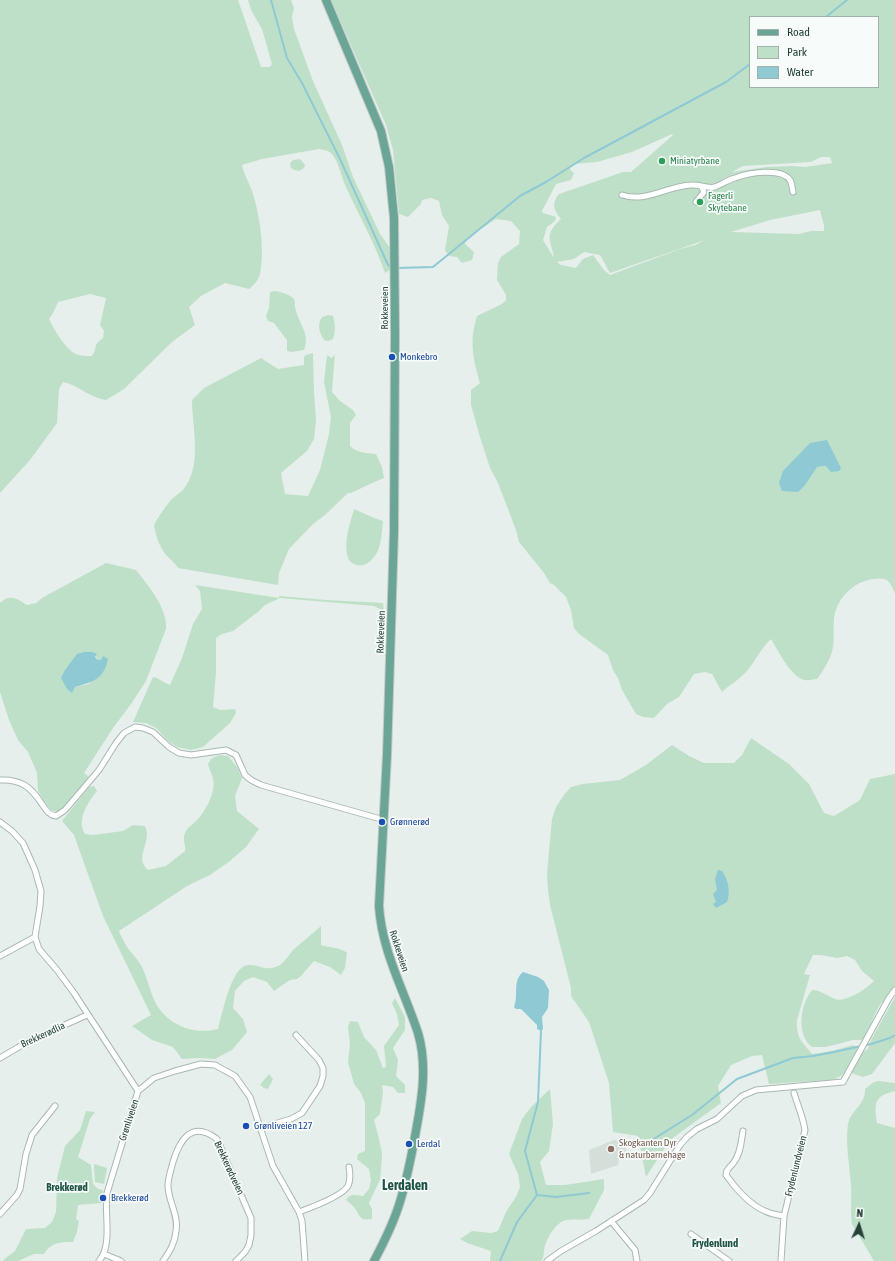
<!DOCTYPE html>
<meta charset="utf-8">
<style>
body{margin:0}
#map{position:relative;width:895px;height:1261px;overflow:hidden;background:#e6efeb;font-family:"Asap Condensed",sans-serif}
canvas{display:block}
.legend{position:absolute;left:749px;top:16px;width:130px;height:72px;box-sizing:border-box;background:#f7fbf9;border:1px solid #a3b1ad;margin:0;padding:5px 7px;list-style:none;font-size:12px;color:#24423a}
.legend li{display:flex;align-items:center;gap:8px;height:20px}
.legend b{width:20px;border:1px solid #a3b1ad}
.north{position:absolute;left:839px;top:1205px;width:40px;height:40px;-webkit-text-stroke:3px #f7fbf9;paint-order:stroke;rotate:4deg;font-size:11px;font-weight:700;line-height:16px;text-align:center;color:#24423a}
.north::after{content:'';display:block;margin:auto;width:14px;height:18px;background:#24423a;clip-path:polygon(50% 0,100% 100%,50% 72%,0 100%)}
</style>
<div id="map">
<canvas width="895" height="1261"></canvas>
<ul class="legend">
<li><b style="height:5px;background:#6aa596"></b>Road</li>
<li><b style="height:11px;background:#bfe0c8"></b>Park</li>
<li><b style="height:11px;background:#8ec9d4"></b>Water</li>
</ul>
<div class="north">N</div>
</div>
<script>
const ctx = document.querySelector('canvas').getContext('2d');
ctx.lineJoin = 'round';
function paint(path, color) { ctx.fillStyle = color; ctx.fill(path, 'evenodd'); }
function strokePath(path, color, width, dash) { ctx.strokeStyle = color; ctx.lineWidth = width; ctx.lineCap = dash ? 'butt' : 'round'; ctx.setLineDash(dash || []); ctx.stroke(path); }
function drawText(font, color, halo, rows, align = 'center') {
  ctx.font = font + ' "Asap Condensed",sans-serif'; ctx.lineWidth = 3.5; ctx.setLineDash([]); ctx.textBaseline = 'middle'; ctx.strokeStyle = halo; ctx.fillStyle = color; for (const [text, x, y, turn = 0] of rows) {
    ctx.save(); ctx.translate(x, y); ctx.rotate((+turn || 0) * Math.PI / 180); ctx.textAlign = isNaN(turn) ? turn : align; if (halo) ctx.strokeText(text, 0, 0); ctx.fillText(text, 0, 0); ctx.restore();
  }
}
const built = new Path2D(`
 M614,1140L625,1142L626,1151L624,1154H620L618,1165L591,1174L589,1150Z`);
const green = new Path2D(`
 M0,0H238L261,67H270L272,64L262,29L251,10L248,0H291L294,8L292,17L294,29L313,81L342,145L353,177L380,234L390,248L391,269L385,273C375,243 359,216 346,187C341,177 339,161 331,153C327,150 324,150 319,149L262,159L242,165C244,175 249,182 252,191C260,215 265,250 260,274C258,281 254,285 249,289L225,283L201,296L189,307L195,325L172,342L124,389L106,400C90,398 78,385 63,382L59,389L57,423L30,460L0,493ZM90,294L106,298L100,325L104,331L103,338C92,346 98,347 92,356C87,356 80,356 76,354C65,349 54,329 49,319L53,313L58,302Z
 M331,0H895V593C889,580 888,577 873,579C853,582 837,598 834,618C833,629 835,640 832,652C829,661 823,671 817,679C813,679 808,681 805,680C792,679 777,649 771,639C761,648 755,662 746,672C739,680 729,685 722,692L712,674L705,672L694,674L679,697L667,704L654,718L643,717L636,714L622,690L618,678L613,670L608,655L579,634L574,628L571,610L566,597L554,585L550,583L544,573L519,542L516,530L498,483L490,468L480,437L471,405V390L480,383C473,358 469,342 477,316L502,304L506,300V295L497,280L498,263L501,257L519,244L520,231L511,221L496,219L467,238L465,244L474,252L472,260L462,263L457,257L449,256L445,250L449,226L442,215L439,201L431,198L422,200L421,204L408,217L399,214L393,150L386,125ZM750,17H878V87H750ZM672,134L673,135L631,172H623L559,194C551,203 554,211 561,219C543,236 551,239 554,258L543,240L547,227L555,221L556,217L543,213L542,211L556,184L571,180L574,173L571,171L570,168L573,164L597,162L632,152ZM821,157H830L832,163L805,167L792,166L767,167L732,172L743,166L811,162ZM820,210C821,217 825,224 824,231H811L799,234L731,232L770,220ZM705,240L695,245L680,249L610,275L604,270L593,255L583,259L576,268L561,265L557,262L574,259L584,252L600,255L610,273ZM826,440V466L817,467Z
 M300,159L305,165L304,168L299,171C293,170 290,169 290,163L293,160Z
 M275,291C282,292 288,294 293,298C296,301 294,304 295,307C298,323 311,334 304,350L291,352L287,351V340L274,323L268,321L266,316L269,308L270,292Z
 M329,315L333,316C335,325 336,330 333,339L328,341L324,340C319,332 317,325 322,317Z
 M313,353L314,392L316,420L314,439L307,451L281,473L285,494L308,496L320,470L329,434L331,417L324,382L327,355L332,358L335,354L332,392L340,401L353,410L356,415L350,423V446C357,453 366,453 376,454L382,467L384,478L372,483L351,493H348L325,515L313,524L289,549L279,573L278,585L178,568C175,563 171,560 167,556C159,547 156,536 154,525C159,516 166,505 173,498C176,495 180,493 183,490C203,466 192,427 192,400L204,388L261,358L278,369L304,365V357L306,355Z
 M354,509C364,513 373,518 383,521C381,537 382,555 366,564C363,565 360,566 357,565C353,564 349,561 348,558C343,542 350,524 354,509Z
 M106,563L136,570C148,585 168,609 166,629L146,681L131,704L113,728L84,773L89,777L62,810L56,812L50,809L38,791L37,773L28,752L18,740L9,720L0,692V603C9,593 18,599 27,605L36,603L42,598ZM93,652L98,660H101L89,684L75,687Z
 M195,585L279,598V596L326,600L383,603L384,611L374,606L280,598L265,605L259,611L233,631L222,634L216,638V673L213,707L220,710L235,709L236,713L230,723L203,747L191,750L177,747L167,740L156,728L146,723L133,722L153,677C160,678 163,683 170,685L182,658L193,624L202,609L200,591Z
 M751,738L789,764L809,784L824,813L834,816L860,800L870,779L895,774V986L879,1006L863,1040H853L826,1047H812C796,1035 800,1005 812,990C821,990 827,996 835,999C846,1003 867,988 874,981L862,971L855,960L847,956L837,958L821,955H813L804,974L810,975L797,1020C796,1039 802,1041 812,1054L832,1051L853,1045L857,1047V1050C847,1063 849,1076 831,1080L769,1084L762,1055L752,1056L731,1065L718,1086L721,1103L670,1140L646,1177L638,1136L613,1132L609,1083L589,1022L571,996V988L550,905L548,890L547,874L550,840L552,819L556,807L564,795L571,787L583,784L620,780L646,765L672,745L689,756L704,763H734L742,755Z
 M219,755L228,756L237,767L242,778L235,796L237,811L259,829L246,847L230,861L210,875L187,886L119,931C121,936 124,942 127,947C132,954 138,959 142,967C148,979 151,997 158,1007C171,1027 197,1035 218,1029C222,1015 231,966 248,965C260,964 264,972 278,966C284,963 289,955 293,950C302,942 312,934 321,926V945C330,948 340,947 347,953L345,968L341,975L330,967L314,961L301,976L297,979L290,980L274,991L267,982L253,977L244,981L235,991L233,1008L243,1019L247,1032L232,1050L215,1059L199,1058L182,1059L173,1047L152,1040L132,1026L151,1015L103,916L74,835L62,821L89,787L94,786L97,791C88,802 76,820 85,834L93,835L123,831L133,825L145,826C153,842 133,857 148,870L166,866L185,851C186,846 183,840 184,836C186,827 193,825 198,819C206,810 216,792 213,779C212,774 209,769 208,764L211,759Z
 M895,997V1043L872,1074L863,1077L851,1073L863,1052L868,1049L871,1040Z
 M395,998L405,1017V1030L393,1048L398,1060L396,1076L405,1085V1093H398L393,1087L382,1085L383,1093L380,1114L374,1120L379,1139L382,1153L381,1169L380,1180L375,1190L369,1203L372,1209V1219C359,1220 362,1219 356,1210C354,1206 350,1203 346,1200C350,1193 355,1195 363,1196L369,1189L371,1180L369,1169L357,1159L358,1154L365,1151V1103L361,1093L354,1084L348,1062L350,1044L348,1027L350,1021L358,1022L364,1037L376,1050L383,1068L386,1067L384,1046L399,1025L397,1014L392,1003Z
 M269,1074L273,1079L268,1089L264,1088L260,1085Z
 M879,1081L895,1083V1091C874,1096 874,1103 877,1123L895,1128V1261H874L852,1224C850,1211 852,1199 851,1186C850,1166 845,1145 848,1124C851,1110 866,1104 865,1089L874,1082Z
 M550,1089L553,1124L549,1151L540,1162L546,1185H565L604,1179V1190L589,1219C582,1220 574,1219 567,1220C557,1221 549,1235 546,1243C543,1249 545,1256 541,1261H490L491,1251L467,1243L460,1239L472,1231L491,1233L498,1231L506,1212L517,1195L520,1187L518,1174L509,1154L522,1119L531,1107Z
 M86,1111L95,1112L90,1119L78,1157L91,1165L93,1184L98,1189L103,1190L102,1203L78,1205L76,1219L79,1221L77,1232L73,1242C61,1242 51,1242 44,1254H34L18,1261H4L3,1260L15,1251L26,1229L45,1228L52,1222L56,1212L57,1178L65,1146L80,1130Z
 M94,1164L107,1168L104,1184L95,1182C95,1176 94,1170 94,1164Z`);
const water = new Path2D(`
 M827,440L841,468L839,471L831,472L826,466L817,467L805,485L798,492L782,491L779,483L783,471L810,443Z
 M84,652H93L97,654L95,657L98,660H101L103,656L108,659C104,679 93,682 75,687L72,693L67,689L61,678L65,670L77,654Z
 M718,870L722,871C728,879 731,892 727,902L716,908L713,904L716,902L713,894L717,890L715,879Z
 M523,972L538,977L544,981L549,990L548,1008L542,1017L543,1029L541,1031L537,1029V1025L521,1009H516L514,1007C519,995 512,981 523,972Z`);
const stream = new Path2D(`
 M271,0L287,58L302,83L340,159L388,265L392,268
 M826,17L847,0
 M396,268L433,267L520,196L546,182L584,158L726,82L750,64
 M644,1145L692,1115L737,1079L793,1058L813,1056L834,1052L871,1044L890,1038L895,1035
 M537,1195L525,1151L538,1102L541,1031
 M500,1261L517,1222L537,1195L556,1197L589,1193`);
const street = new Path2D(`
 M622,195C646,203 667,186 691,185C699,184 707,189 715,187C722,184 728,180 735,178C748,173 781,167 790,180C792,183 792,188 793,192
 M696,202L704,192L701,186
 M0,780C21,779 31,787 42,804C46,810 49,815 56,816L65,810L99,770L116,743L124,733L135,727L143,728L153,732L169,747L179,753L191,755L226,750L236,755L245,775L251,780L261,785L384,820
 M0,822L12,831L23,843L35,870L41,891L40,906L35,937L39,949L57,970L74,993L138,1091
 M0,956L35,937
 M0,1058L29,1041L87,1015
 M261,1128L291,1119L302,1113L320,1086L323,1076V1068L319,1060L296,1035
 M743,1131C741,1141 741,1153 734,1162C731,1167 726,1168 726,1175C735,1188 750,1205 765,1211C771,1214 777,1215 784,1216
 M299,1212C310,1208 342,1196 348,1186C351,1180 350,1173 349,1167
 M0,1214L17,1195L20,1189L26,1154L32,1135L55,1106
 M611,1221L635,1250L637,1261
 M691,1234L729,1261
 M104,1254L121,1261
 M99,1261C113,1245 104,1213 107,1193L138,1091L154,1078L175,1071L201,1064L215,1065L235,1076L250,1097L273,1166L299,1212L302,1221L305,1261
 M163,1261C170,1251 175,1243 176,1231C179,1215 168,1201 168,1186C168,1178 171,1170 173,1162C180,1139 192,1120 217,1139L251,1218V1235L249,1245L245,1252L236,1261
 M547,1261L561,1251L596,1231L644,1200L650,1193L680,1145L687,1137L697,1129L717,1119L742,1096L756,1090L843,1082L889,998L895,990
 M781,1261L784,1216L805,1130C803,1117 798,1106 794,1093`);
const primary = new Path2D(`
 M326,0L381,131L389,167L394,218L395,334L394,532L387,755L379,906C382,952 404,990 418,1033C429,1070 420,1109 413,1147C409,1167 405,1188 398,1208C392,1226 383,1244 374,1261`);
const markers = [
 [662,161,4,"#2e9e5b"],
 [700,202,4,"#2e9e5b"],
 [392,357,4,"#1a4fb4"],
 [382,822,4,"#1a4fb4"],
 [246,1126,4,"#1a4fb4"],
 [409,1144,4,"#1a4fb4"],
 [611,1149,4,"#8d6e63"],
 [103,1198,4,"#1a4fb4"]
];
const leisureNames = [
 ["Miniatyrbane",670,161],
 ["Fagerli",708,196],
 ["Skytebane",708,208]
];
const streetNames = [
 ["Rokkeveien",385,308,-90],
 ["Rokkeveien",381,632,-88],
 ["Rokkeveien",399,951,72],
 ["Brekkerødlia",43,1035,-25],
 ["Grønliveien",129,1120,-72],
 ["Frydenlundveien",796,1166,-76],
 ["Brekkerødveien",229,1168,65]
];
const transitNames = [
 ["Monkebro",400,357],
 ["Grønnerød",390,822],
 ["Grønliveien 127",254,1126],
 ["Lerdal",417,1144],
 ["Brekkerød",111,1198]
];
const educationNames = [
 ["Skogkanten Dyr",619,1143],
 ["& naturbarnehage",619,1155]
];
const neighbourhoodNames = [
 ["Brekkerød",67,1188],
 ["Frydenlund",715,1244]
];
const districtNames = [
 ["Lerdalen",405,1186]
];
paint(built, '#d4dfda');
paint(green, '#bfe0c8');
paint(water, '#8ec9d4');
strokePath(stream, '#8ec9d4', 2);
strokePath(street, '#a8b8b2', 7);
strokePath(primary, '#c2cac8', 10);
strokePath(street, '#fff', 5);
strokePath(primary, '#6aa596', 8);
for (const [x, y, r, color] of markers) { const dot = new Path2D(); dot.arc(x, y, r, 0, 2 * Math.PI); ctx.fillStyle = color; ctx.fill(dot); strokePath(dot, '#f7fbf9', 1.5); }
drawText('10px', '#27864d', '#f7fbf9', leisureNames, 'left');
drawText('10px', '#24423a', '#f7fbf9', streetNames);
drawText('10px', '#164399', '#f7fbf9', transitNames, 'left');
drawText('10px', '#785e54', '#f7fbf9', educationNames, 'left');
drawText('bold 11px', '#1f5548', '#f7fbf9', neighbourhoodNames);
drawText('bold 14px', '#1f5548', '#f7fbf9', districtNames);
</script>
